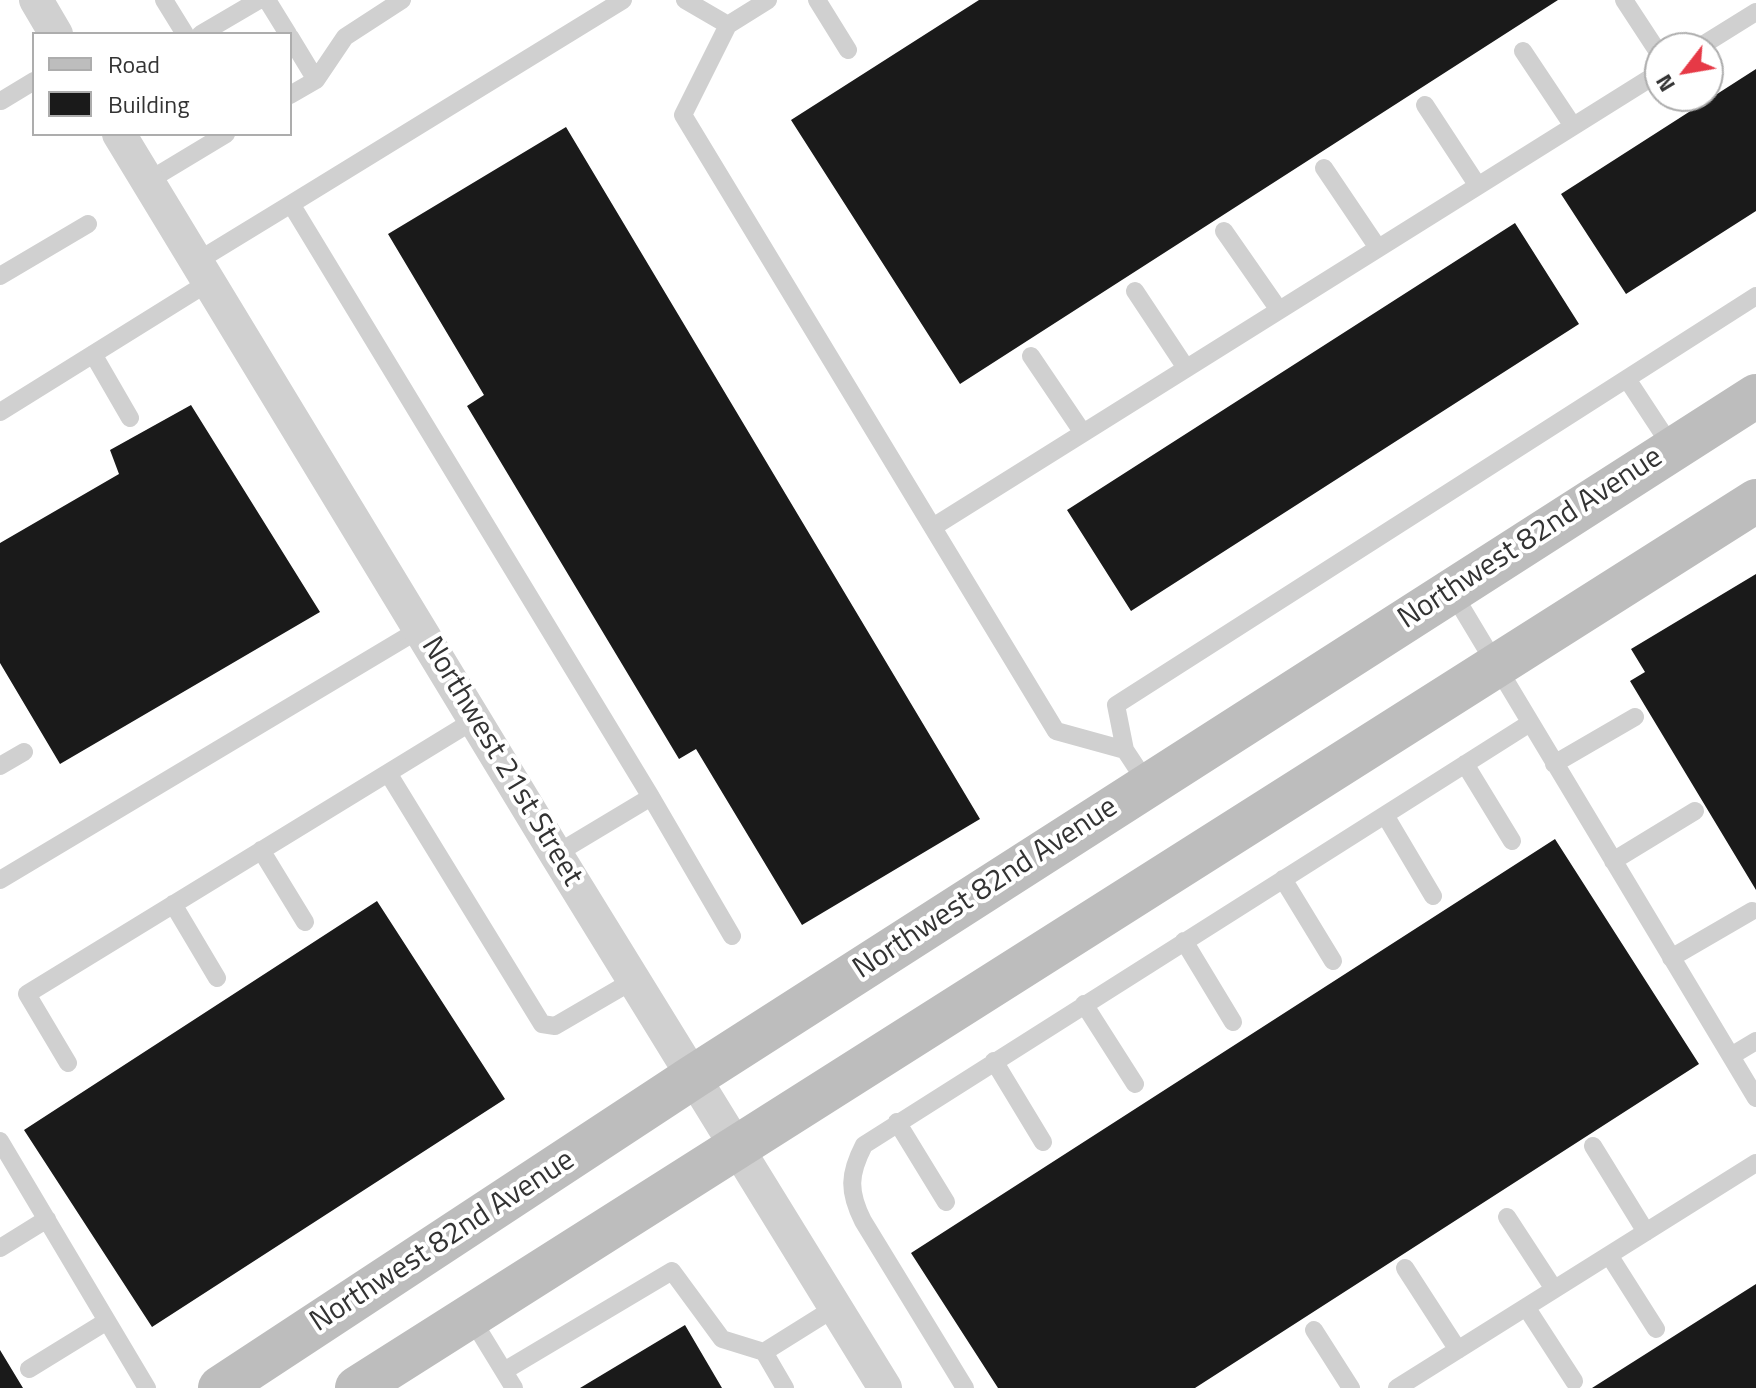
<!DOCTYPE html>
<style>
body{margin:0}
#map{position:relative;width:1756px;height:1388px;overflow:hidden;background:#fff;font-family:"Titillium Web",sans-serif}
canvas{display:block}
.legend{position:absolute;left:32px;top:32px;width:260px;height:104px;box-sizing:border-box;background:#fff;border:2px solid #adadad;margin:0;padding:10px 14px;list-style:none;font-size:24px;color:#333}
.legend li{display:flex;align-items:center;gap:16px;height:40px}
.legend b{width:40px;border:2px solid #adadad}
.north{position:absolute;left:1644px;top:32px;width:80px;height:80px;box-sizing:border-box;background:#fff;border:2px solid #adadad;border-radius:50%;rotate:239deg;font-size:22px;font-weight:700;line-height:32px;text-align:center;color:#333}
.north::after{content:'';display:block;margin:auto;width:28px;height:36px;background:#e63946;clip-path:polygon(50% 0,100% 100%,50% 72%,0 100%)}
</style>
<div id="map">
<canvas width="1756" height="1388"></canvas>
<ul class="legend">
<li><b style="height:10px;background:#bdbdbd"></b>Road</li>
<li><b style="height:22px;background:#1a1a1a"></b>Building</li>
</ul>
<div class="north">N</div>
</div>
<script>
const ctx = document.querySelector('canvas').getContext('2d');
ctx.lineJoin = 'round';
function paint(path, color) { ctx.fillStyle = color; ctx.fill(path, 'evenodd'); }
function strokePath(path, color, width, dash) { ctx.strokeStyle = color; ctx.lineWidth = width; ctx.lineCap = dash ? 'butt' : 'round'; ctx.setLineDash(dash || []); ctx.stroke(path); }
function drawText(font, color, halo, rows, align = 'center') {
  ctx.font = font + ' "Titillium Web",sans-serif'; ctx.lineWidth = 8; ctx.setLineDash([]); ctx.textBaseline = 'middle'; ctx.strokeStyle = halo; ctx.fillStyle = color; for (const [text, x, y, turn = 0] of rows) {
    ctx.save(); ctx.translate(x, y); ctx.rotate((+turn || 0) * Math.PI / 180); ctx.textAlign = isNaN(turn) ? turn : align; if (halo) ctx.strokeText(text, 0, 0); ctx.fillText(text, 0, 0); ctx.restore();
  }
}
const building = new Path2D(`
 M979,0H1558L960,384L791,120Z
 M1756,69V211L1626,294L1561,194Z
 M566,127L980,819L802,925L696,749L679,759L467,406L484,395L388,234Z
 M1515,223L1579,324L1131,611L1067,510Z
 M191,405L320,612L60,764L0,663V543L119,474L110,450Z
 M1756,574V890L1630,681L1645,672L1631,649Z
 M1555,839L1699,1064L1195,1388H998L911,1253Z
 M377,901L505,1099L152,1327L24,1130Z
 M1756,1284V1388H1592Z
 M685,1325L722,1388H580Z
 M0,1350L23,1388H0Z`);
const lane = new Path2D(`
 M164,0L185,34
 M267,0L288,34
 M685,0L728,25L683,115L1056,731L1125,750L1148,785
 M817,0L848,50
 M1624,0L1660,55
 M728,25L768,0
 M201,34L259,0
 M290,37L316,80
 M1698,48L1756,12
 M1523,51L1573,126
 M290,95L316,80L345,37L402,0
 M1,101L34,81
 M1425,105L1478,186
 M1324,168L1378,248
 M148,181L226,134
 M291,204L623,0
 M1224,231L1279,310
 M196,262L291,204L651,797
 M0,276L88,224
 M1135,291L1186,368
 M93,354L130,418
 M1031,356L1083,433
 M1627,379L1673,449
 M0,412L209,282
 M933,527L1660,72
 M1451,590L1756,1098
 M1125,750L1116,705L1756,296
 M1465,764L1512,841
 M1554,764L1635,717
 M0,766L24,752
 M388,773L542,1024L555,1026L634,980
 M1385,815L1433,896
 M261,850L305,922
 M556,854L651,797L732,936
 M1613,861L1695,811
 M1283,879L1333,961
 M0,880L420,629
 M173,904L217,978
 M1184,941L1233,1022
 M1671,958L1752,911
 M1084,1004L1135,1084
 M1731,1056L1756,1041
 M994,1061L1043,1142
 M68,1063L27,994L476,719
 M897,1122L946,1202
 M0,1141L147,1388
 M1593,1146L1646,1232
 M1507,1217L1554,1289
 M0,1248L47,1219
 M1609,1255L1656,1329
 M1405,1268L1458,1350
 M1526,1307L1574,1381
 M470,1316L514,1388
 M1314,1330L1351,1388
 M29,1369L107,1321
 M504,1371L672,1271L722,1339L764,1352
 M785,1388L764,1352L836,1307
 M965,1388L863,1221C848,1191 849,1174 864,1145L1530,723
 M1397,1388L1756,1163`);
const street = new Path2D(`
 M36,0L56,34
 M119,134L556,854L885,1388`);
const secondary = new Path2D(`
 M220,1388L693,1077L1756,396
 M357,1388L1756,501`);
const streetNames = [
 ["Northwest 82nd Avenue",1531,539,-33],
 ["Northwest 21st Street",501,762,59],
 ["Northwest 82nd Avenue",986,889,-33],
 ["Northwest 82nd Avenue",443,1242,-33]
];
paint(building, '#1a1a1a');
strokePath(lane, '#d0d0d0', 18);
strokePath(street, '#d0d0d0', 34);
strokePath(secondary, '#bdbdbd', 44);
drawText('30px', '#333', '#fff', streetNames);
</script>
